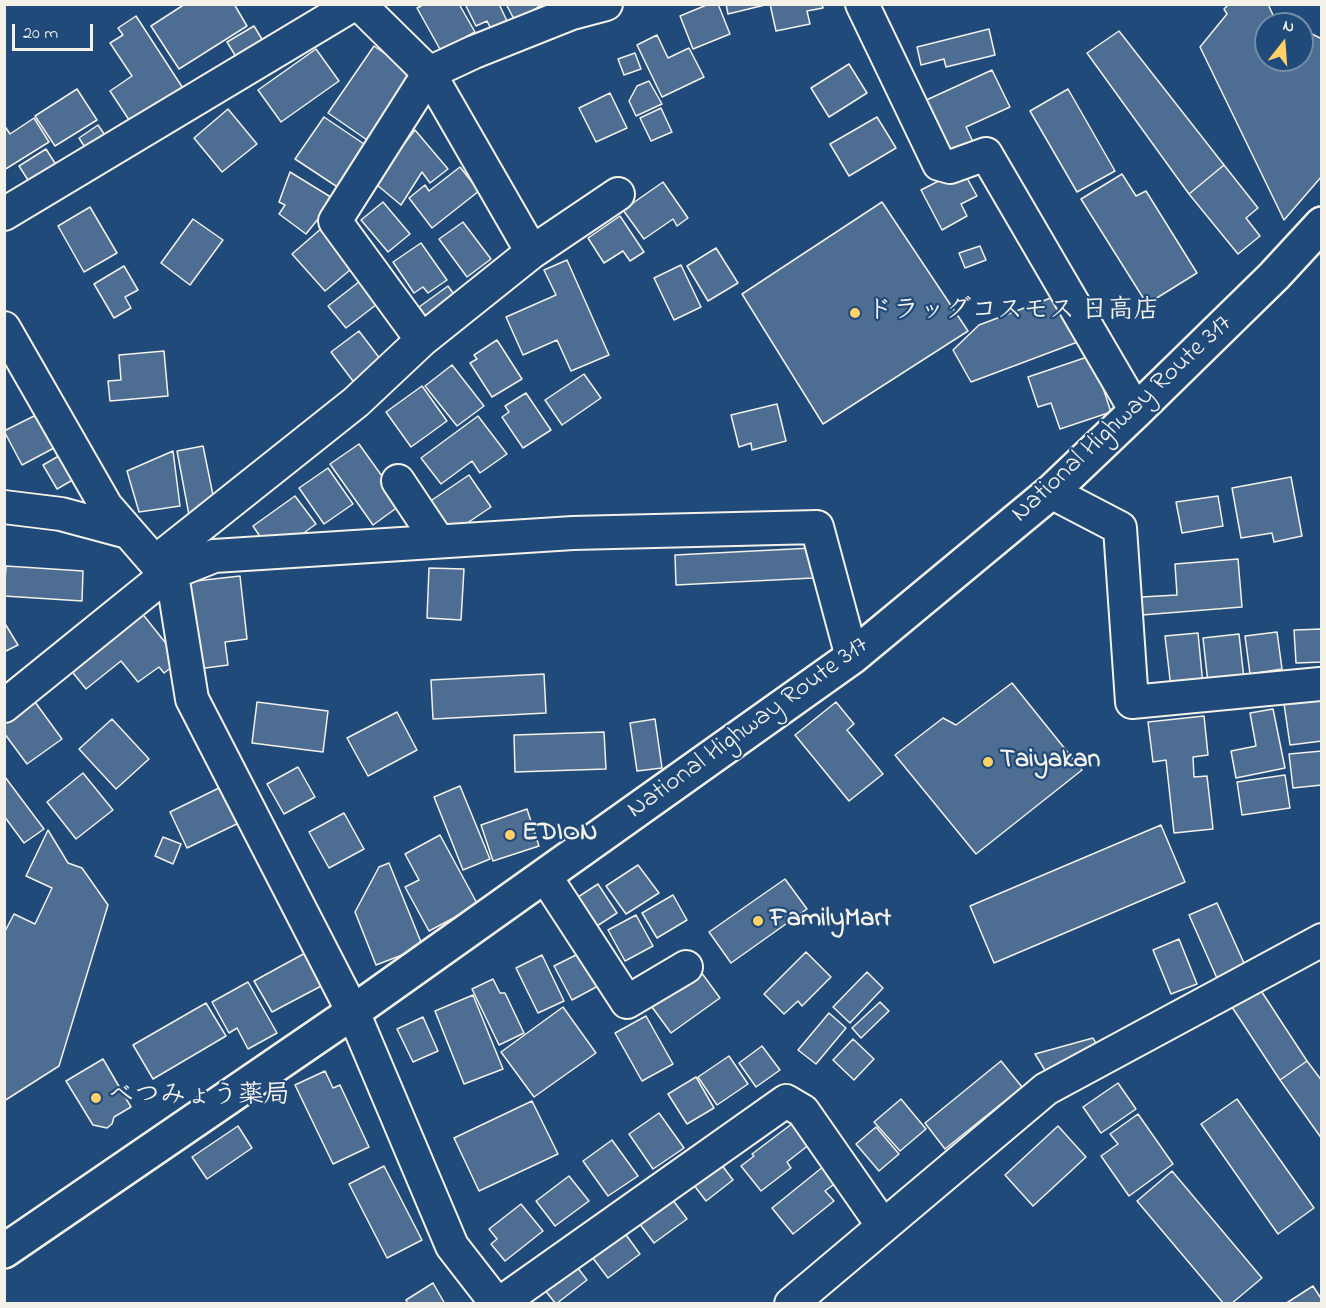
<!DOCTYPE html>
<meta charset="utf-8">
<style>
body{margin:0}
#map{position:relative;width:1326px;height:1308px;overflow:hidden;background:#1f4a7a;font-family:"Indie Flower",sans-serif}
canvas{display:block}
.frame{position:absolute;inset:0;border:6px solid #f4f1e8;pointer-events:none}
.north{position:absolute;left:1254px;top:12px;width:60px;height:60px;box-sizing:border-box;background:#1f4a7a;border:2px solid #748da6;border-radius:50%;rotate:17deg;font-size:16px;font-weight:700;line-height:24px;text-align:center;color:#f4f1e8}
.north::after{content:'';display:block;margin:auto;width:21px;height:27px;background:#ffd166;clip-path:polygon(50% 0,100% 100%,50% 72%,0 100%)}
.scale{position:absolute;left:12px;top:24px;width:81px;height:27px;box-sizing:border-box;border:3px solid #f4f1e8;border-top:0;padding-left:8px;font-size:18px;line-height:21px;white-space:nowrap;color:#f4f1e8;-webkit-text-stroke:4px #1f4a7a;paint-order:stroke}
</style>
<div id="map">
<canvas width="1326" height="1308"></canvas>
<div class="frame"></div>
<div class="north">N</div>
<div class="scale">20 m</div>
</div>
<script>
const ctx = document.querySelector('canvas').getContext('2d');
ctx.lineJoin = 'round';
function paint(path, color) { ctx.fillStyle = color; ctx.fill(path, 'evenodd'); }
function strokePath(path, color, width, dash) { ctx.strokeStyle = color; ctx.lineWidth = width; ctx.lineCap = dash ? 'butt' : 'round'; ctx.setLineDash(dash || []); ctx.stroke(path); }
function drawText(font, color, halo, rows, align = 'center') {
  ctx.font = font + ' "Indie Flower","Klee One",sans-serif'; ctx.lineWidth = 4.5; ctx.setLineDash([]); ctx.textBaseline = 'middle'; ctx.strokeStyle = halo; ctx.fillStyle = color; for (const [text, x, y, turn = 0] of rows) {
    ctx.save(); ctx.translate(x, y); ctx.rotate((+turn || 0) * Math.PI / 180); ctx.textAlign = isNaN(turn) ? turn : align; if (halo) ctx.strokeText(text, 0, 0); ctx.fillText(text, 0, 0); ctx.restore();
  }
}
const building = new Path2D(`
 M185,4H234L247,26L179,69L151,26Z
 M425,4H459L475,32L441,51L417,8Z
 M465,4H499L507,21L491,29L487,21L476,26Z
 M506,4H542V5L515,21Z
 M709,4H718L730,34L693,49L680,16Z
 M726,4H765V5L728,14Z
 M770,4H822L823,8L807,11L810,24L776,31Z
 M1229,4H1268L1277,24H1266V60H1302V35L1308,32L1322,39V176L1284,220L1200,47L1227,14L1224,9Z
 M136,16L190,99L137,132L110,91L132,76L110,43L123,35L118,28Z
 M254,26L268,49L241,65L227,42Z
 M989,29L995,55L946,67L944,59L921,65L917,47Z
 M1119,31L1224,165L1189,194L1087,53Z
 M657,35L668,58L689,48L704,77L662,97L637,45Z
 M374,46L416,75L370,142L328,113Z
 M316,49L339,81L281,122L258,90Z
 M635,53L641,69L624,75L618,59Z
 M849,64L867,93L829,117L811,88Z
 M992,70L1010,107L966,127L975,146L948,158L922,102Z
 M649,81L662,104L636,116L629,101L637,86Z
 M77,89L97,120L55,146L35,116Z
 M1068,89L1115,171L1077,192L1030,111Z
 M610,93L627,128L596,142L579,108Z
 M661,108L672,132L651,141L640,118Z
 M228,109L257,144L222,172L194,138Z
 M324,117L367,146L339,188L295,159Z
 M877,117L896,148L849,176L830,144Z
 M34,118L49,142L4,170V125L10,134Z
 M98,125L111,144L91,157L79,138Z
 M415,130L448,169L430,183L422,172L401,205L377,185L393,158Z
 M46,149L62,174L35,191L19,166Z
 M1224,165L1258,208L1246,218L1260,236L1238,254L1189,194Z
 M460,167L479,191L432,228L409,198L425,185L429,191Z
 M962,169L977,196L961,204L967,216L942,230L921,190Z
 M290,172L334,199L306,234L279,214L285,205L279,202Z
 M1122,174L1136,196L1146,191L1197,273L1147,304L1081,199Z
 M663,182L688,218L677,226L673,219L644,239L623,210Z
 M383,202L410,234L388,252L361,220Z
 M882,202L968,331L823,424L742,294Z
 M90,207L117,253L84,272L58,226Z
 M620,216L644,252L630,261L623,251L604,263L588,238Z
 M193,219L223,240L190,285L161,263Z
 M463,222L491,259L467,277L439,239Z
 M323,227L356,265L325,291L292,254Z
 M421,243L447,280L428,293L423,287L414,293L393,262Z
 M980,246L986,260L965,268L959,253Z
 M716,248L738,283L708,301L687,266Z
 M567,260L609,355L571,371L557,340L523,355L506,317L556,295L544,270Z
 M681,265L701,307L674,320L654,278Z
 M124,266L138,290L125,297L131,308L114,318L94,284Z
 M364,278L381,301L346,328L328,306Z
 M448,286L461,304L432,325L419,307Z
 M1064,293L1083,340L971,382L953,350L979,325Z
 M359,331L387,368L359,389L331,352Z
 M497,340L522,379L492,397L470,363L477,359L474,355Z
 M164,351L168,396L110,401L108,381L121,380L119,355Z
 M1102,352L1113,385L1103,388L1111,412L1060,429L1051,403L1038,407L1028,377Z
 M452,365L484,406L457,426L425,386Z
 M584,374L601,398L562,425L545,400Z
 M422,386L447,421L411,447L386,412Z
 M526,393L551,430L523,448L502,417L509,412L505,406Z
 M777,404L786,441L752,450L751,443L739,447L731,415Z
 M36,415L54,448L22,465L4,431Z
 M478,416L507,454L480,473L472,461L441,484L421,458Z
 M359,444L402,504L373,525L330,464Z
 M203,446L216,510L189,515L177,451Z
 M69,450L83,474L57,489L43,465Z
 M173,451L180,506L139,512L127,471Z
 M328,468L353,504L324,524L299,488Z
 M469,475L491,507L448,536L426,504Z
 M1291,477L1302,536L1274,542L1272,533L1241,538L1232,488Z
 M295,496L316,524L286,546L267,547L253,526Z
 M1218,496L1223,526L1182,533L1176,502Z
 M812,548L813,578L676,585L675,555Z
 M1238,559L1242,607L1142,615L1141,597L1177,595L1175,564Z
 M6,566L83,571L82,601L4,596Z
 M429,568L464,569L461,620L427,618Z
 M240,576L247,639L225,642L228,665L198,669L187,582Z
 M137,607L176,656L169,663L172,667L164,673L159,667L138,682L121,661L86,689L65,663Z
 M4,622L18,645L4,652Z
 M1322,629V662L1296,663L1294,630Z
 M1277,632L1282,669L1250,674L1245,636Z
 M1198,633L1203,685L1171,688L1165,636Z
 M1239,634L1244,679L1208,683L1203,638Z
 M544,674L546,713L433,719L431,680Z
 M1012,683L1082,770L976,854L895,755L943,718L956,725Z
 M1322,692V741L1290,745L1283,697Z
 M35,702L62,739L27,764L4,733V724Z
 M257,702L328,711L323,752L252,743Z
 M836,702L854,724L847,730L883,774L849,801L795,735Z
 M1273,709L1285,768L1236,778L1231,751L1256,746L1250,713Z
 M397,712L417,750L368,776L347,738Z
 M1204,716L1208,755L1193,757L1194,777L1207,776L1213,829L1174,833L1166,760L1153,762L1148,722Z
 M112,719L149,759L116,789L79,749Z
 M655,719L662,768L637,771L630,723Z
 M604,732L606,769L515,772L514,735Z
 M1322,751V785L1293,788L1289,754Z
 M298,767L315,797L284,814L267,784Z
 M83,773L113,810L76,839L47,802Z
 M1285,775L1290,808L1242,815L1237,782Z
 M5,777L44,829L24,843L4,816Z
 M225,785L243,821L187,848L170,812Z
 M460,786L490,859L463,870L434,797Z
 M527,809L539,846L493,861L481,825Z
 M344,813L364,849L329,868L309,832Z
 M1161,825L1185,882L994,963L970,906Z
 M48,830L68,863L82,868L108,905L59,1066L4,1101V933L14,914L35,924L52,888L26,876Z
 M440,835L478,905L429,931L405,887L419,880L405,854Z
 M163,837L181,844L173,864L155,856Z
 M389,863L423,947L376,965L355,912L379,867Z
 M638,865L659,893L626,914L606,886Z
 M785,879L807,909L731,963L709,932Z
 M598,884L617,913L597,926L578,897Z
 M673,895L687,920L657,938L642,913Z
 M1217,903L1248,972L1220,985L1189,915Z
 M636,915L653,946L625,961L608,930Z
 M1179,939L1197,984L1171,994L1153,950Z
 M307,952L325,984L272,1012L254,981Z
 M582,952L600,985L572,1000L554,966Z
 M806,952L831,977L802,1006L798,1001L784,1014L764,994Z
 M542,955L564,1001L538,1013L516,968Z
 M701,972L720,998L671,1033L652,1007Z
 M867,972L883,988L850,1023L833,1007Z
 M493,979L500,993H505L524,1033L499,1045L472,989Z
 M248,982L277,1033L248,1049L237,1028L229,1033L212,1002Z
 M1256,983L1307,1061L1280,1080L1228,1001Z
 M473,995L503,1069L464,1084L435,1011Z
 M880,1002L889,1011L861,1038L852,1028Z
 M206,1003L226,1036L153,1079L133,1045Z
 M563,1007L596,1053L534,1097L501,1052Z
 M829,1013L846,1028L816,1064L798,1050Z
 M646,1016L673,1064L642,1081L615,1033Z
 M423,1017L438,1051L413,1062L397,1029Z
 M1093,1038L1101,1052L1051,1080L1035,1054Z
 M853,1039L874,1059L854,1080L833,1060Z
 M762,1046L780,1070L756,1087L739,1063Z
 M729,1056L748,1084L717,1105L698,1077Z
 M103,1059L131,1107L114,1117L112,1124L107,1128L93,1125L66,1081Z
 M1001,1061L1022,1087L945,1149L925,1123Z
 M1307,1061L1322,1081V1139L1280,1080Z
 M325,1071L333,1088L340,1085L369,1147L333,1164L295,1085Z
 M696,1077L714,1108L687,1124L668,1094Z
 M1118,1083L1136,1109L1101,1133L1083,1107Z
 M901,1099L926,1129L900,1151L874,1122Z
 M1237,1099L1314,1208L1278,1234L1201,1124Z
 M532,1101L558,1154L479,1191L454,1138Z
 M659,1113L684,1148L653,1169L629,1134Z
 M1138,1114L1173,1164L1129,1196L1101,1156L1118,1144L1110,1134Z
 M793,1123L810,1144L787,1162L791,1168L761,1191L741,1166L754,1156L752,1154Z
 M238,1126L252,1148L207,1179L192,1157Z
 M1058,1126L1086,1157L1033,1206L1005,1175Z
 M876,1127L899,1154L879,1171L856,1144Z
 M612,1140L638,1176L608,1196L583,1161Z
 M718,1160L733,1180L706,1201L690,1180Z
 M384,1166L422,1240L387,1258L349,1184Z
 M824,1166L837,1182L825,1191L834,1201L793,1234L772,1208Z
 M1172,1171L1262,1278L1231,1304H1224L1137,1201Z
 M569,1176L589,1201L555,1226L536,1201Z
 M669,1195L687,1219L654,1243L636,1219Z
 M521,1204L543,1231L505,1261L491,1244L497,1239L489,1229Z
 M621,1228L640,1254L608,1278L589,1253Z
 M571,1259L587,1280L556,1304L540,1284Z
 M433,1283L445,1304H408L406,1300Z
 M1313,1286L1322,1300V1304H1285Z`);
const street = new Path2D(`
 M862,4L939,164L950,167L986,154L1136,411
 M4,214L354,4
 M532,252L618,194
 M4,328L106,506L166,575L174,587L192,699L353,1012L452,1246L497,1304
 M422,340L335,221L429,73L474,52L572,13L606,4
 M398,481L438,541
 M1051,492L1120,528L1132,702L1320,684
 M4,507L61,514L128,532
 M155,562L356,402L422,340L532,252L429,73L359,4
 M4,706L166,575L214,556L573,533L817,527L852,657
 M545,876L627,1002L686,967
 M499,1304L786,1101L803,1111L883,1226
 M791,1304L1046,1089L1322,940`);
const highway = new Path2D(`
 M4,1251L353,1012L852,657L1051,492L1136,411L1274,276L1322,224`);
const markers = [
 [855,313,6,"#ffd166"],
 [988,762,6,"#ffd166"],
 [510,835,6,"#ffd166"],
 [758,921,6,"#ffd166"],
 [96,1098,6,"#ffd166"]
];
const poiNames = [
 ["ドラッグコスモス 日高店",867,313],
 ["Taiyakan",1000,762],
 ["EDION",522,835],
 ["FamilyMart",770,921],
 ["べつみょう薬局",108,1098]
];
const streetNames = [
 ["National Highway Route 317",1123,420,-43],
 ["National Highway Route 317",749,729,-36]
];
paint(building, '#4d6e92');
strokePath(building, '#f4f1e8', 1.5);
strokePath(street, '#f4f1e8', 36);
strokePath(highway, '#f4f1e8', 38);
strokePath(street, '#1f4a7a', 32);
strokePath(highway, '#1f4a7a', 33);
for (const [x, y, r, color] of markers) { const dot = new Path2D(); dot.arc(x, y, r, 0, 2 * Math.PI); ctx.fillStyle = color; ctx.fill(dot); strokePath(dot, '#1f4a7a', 2); }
drawText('bold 26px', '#f4f1e8', '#1f4a7a', poiNames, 'left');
drawText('26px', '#f4f1e8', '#1f4a7a', streetNames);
</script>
